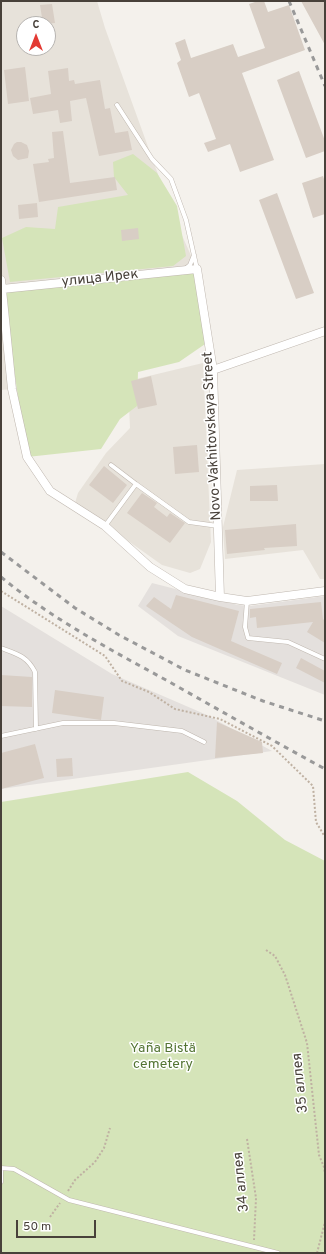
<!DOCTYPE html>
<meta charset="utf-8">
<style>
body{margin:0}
#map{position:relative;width:326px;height:1254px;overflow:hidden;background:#f4f1ec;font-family:Overpass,sans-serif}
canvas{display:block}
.frame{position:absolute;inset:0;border:2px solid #48413a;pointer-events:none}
.north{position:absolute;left:16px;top:16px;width:40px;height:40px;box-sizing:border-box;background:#fff;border:1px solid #b6b3b0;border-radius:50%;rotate:0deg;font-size:11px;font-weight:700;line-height:16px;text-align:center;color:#48413a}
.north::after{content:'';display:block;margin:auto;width:14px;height:18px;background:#e33a33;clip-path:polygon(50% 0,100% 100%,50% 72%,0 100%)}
.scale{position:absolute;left:16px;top:1220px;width:80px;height:18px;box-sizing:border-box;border:2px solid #48413a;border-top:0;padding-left:5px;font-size:12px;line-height:14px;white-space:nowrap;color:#48413a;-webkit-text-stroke:3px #fff;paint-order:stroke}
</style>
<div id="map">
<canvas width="326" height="1254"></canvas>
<div class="frame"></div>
<div class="north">С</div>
<div class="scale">50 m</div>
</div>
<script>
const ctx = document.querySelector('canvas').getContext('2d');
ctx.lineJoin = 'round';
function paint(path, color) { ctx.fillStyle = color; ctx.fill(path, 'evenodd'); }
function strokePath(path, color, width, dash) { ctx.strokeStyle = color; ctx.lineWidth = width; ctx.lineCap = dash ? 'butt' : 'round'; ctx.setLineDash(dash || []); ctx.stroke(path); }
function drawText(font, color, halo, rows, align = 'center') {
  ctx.font = font + ' Overpass,sans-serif'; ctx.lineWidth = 3; ctx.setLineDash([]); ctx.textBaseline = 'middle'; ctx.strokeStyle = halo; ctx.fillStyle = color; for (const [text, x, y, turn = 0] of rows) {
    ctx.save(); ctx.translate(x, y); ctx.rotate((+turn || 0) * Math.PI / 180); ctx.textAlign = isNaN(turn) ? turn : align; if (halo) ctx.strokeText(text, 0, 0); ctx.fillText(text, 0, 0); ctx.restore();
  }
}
const residential = new Path2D(`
 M1,1H97L105,28L172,213L197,269L2,289L12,389L1,390ZM24,24H48V48H24Z
 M203,363L211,542L200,569L190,573L162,565L75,503L78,493L106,453L130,428L128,381Z
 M325,464V579H320L303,550L225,559L223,527L237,470Z`);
const industrial = new Path2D(`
 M152,583L238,605L250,606L325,596V695L178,636L138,606Z
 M1,606L112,674L207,715L272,751L1,789Z`);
const green = new Path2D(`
 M133,154L157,173L177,206L186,256L173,266L10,282L2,238L26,227L55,229L58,207L128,195L114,177L113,162Z
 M197,269L208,342L179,362L138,372L137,406L120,419L101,449L27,457L2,289Z
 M188,772L237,801L285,840L325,861V1253H1V802Z`);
const building = new Path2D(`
 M258,1H264L268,12L289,5L305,50L242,73L274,160L240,172L230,144L208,152L204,143L216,139L199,93L189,97L177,63L181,60L175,43L185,39L191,58L233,44L238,57L265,48L249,4Z
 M301,1H325V45Z
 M52,4L55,23L43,24L40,5Z
 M25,67L29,101L8,104L4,70Z
 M68,68L69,81L74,80L75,84L100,80L105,109L110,108L115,133L128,131L132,150L99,156L86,98L70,101L72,121L60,123L58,110L33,114L30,98L51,94L48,71Z
 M299,71L325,141V151L306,158L277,80Z
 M63,131L70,183L115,177L117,190L39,202L33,164L49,162L48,159L54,158L52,132Z
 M17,142H21L27,145L29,151L28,158L18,160L13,156L11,150L14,144Z
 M323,176L325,182V214L313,218L302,183Z
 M277,193L314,293L296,299L259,200Z
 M37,203L38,217L19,219L18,205Z
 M138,228L139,239L122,241L121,230Z
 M151,376L157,405L138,409L131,381Z
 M197,445L199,472L175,474L173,447Z
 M104,466L127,485L113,503L89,485Z
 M277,485L278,501H250V486Z
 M142,493L157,503L154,507L167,517L170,513L185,523L170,543L127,513Z
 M296,524L297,546L264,548L265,550L227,554L225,530Z
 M176,595L239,611L231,641L282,663L277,674L192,637L146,606L154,597L171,609Z
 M321,602L323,619L325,621V643L307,632L313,622L257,628L256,617L250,618V609Z
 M301,658L325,671V683L296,668Z
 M1,675L32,677V707L1,706Z
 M55,690L104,697L101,720L52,713Z
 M217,722L262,742L263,753L215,758Z
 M35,744L44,778L1,789V753Z
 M72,758L73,776L57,777L56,759Z`);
const path = new Path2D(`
 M1,591L105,656L122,681L149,692L175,709L220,719L272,746L313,786L316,822L325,837
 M266,950L275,956L285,975L307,1043L319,1155L324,1167L325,1174
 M247,1139L256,1198L254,1240
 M68,1191L75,1180L95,1162L104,1148L110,1128
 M50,1217L60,1203
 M317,1253L325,1222`);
const service = new Path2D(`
 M117,105L152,159L171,179L186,220L197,269
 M185,269L190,265L194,255
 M111,465L136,484L189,522L218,526
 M105,526L136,484
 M247,601L245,627L248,638L288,642L325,659
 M1,648C17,654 27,656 35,672L36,729
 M1,736L63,723H114L182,731L204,742
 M1,1168L14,1169L69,1200L278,1253
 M1,1171V1182`);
const minor = new Path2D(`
 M1,280L12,389L27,457L50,491L105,526L150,567L185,589L220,597L247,601L325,591
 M2,289L197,269L213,370L220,597
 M213,370L325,331`);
const rail = new Path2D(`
 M289,1L325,86
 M1,552L75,608L119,635L185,670L263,701L325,721
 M1,577C51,618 109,649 166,680C219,710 272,740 325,769`);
const streetNames = [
 ["улица Ирек",100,279,-6],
 ["Novo-Vakhitovskaya Street",213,436,-93],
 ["35 аллея",301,1083,-96],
 ["34 аллея",242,1182,-96]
];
const parkNames = [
 ["Yaña Bistä",163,1049],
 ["cemetery",163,1065]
];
paint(residential, '#e7e2da');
paint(industrial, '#e4e0dd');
paint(green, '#d5e4b9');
paint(building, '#d8cec5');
strokePath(service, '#bfb7af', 5);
strokePath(minor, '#bfb7af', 9);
strokePath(path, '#bfb1a2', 2, [2, 2]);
strokePath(service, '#fff', 4);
strokePath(minor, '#fff', 8);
strokePath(rail, '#999', 3, [5, 5]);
drawText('14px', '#48413a', '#fff', streetNames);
drawText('14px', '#537433', '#fff', parkNames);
</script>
